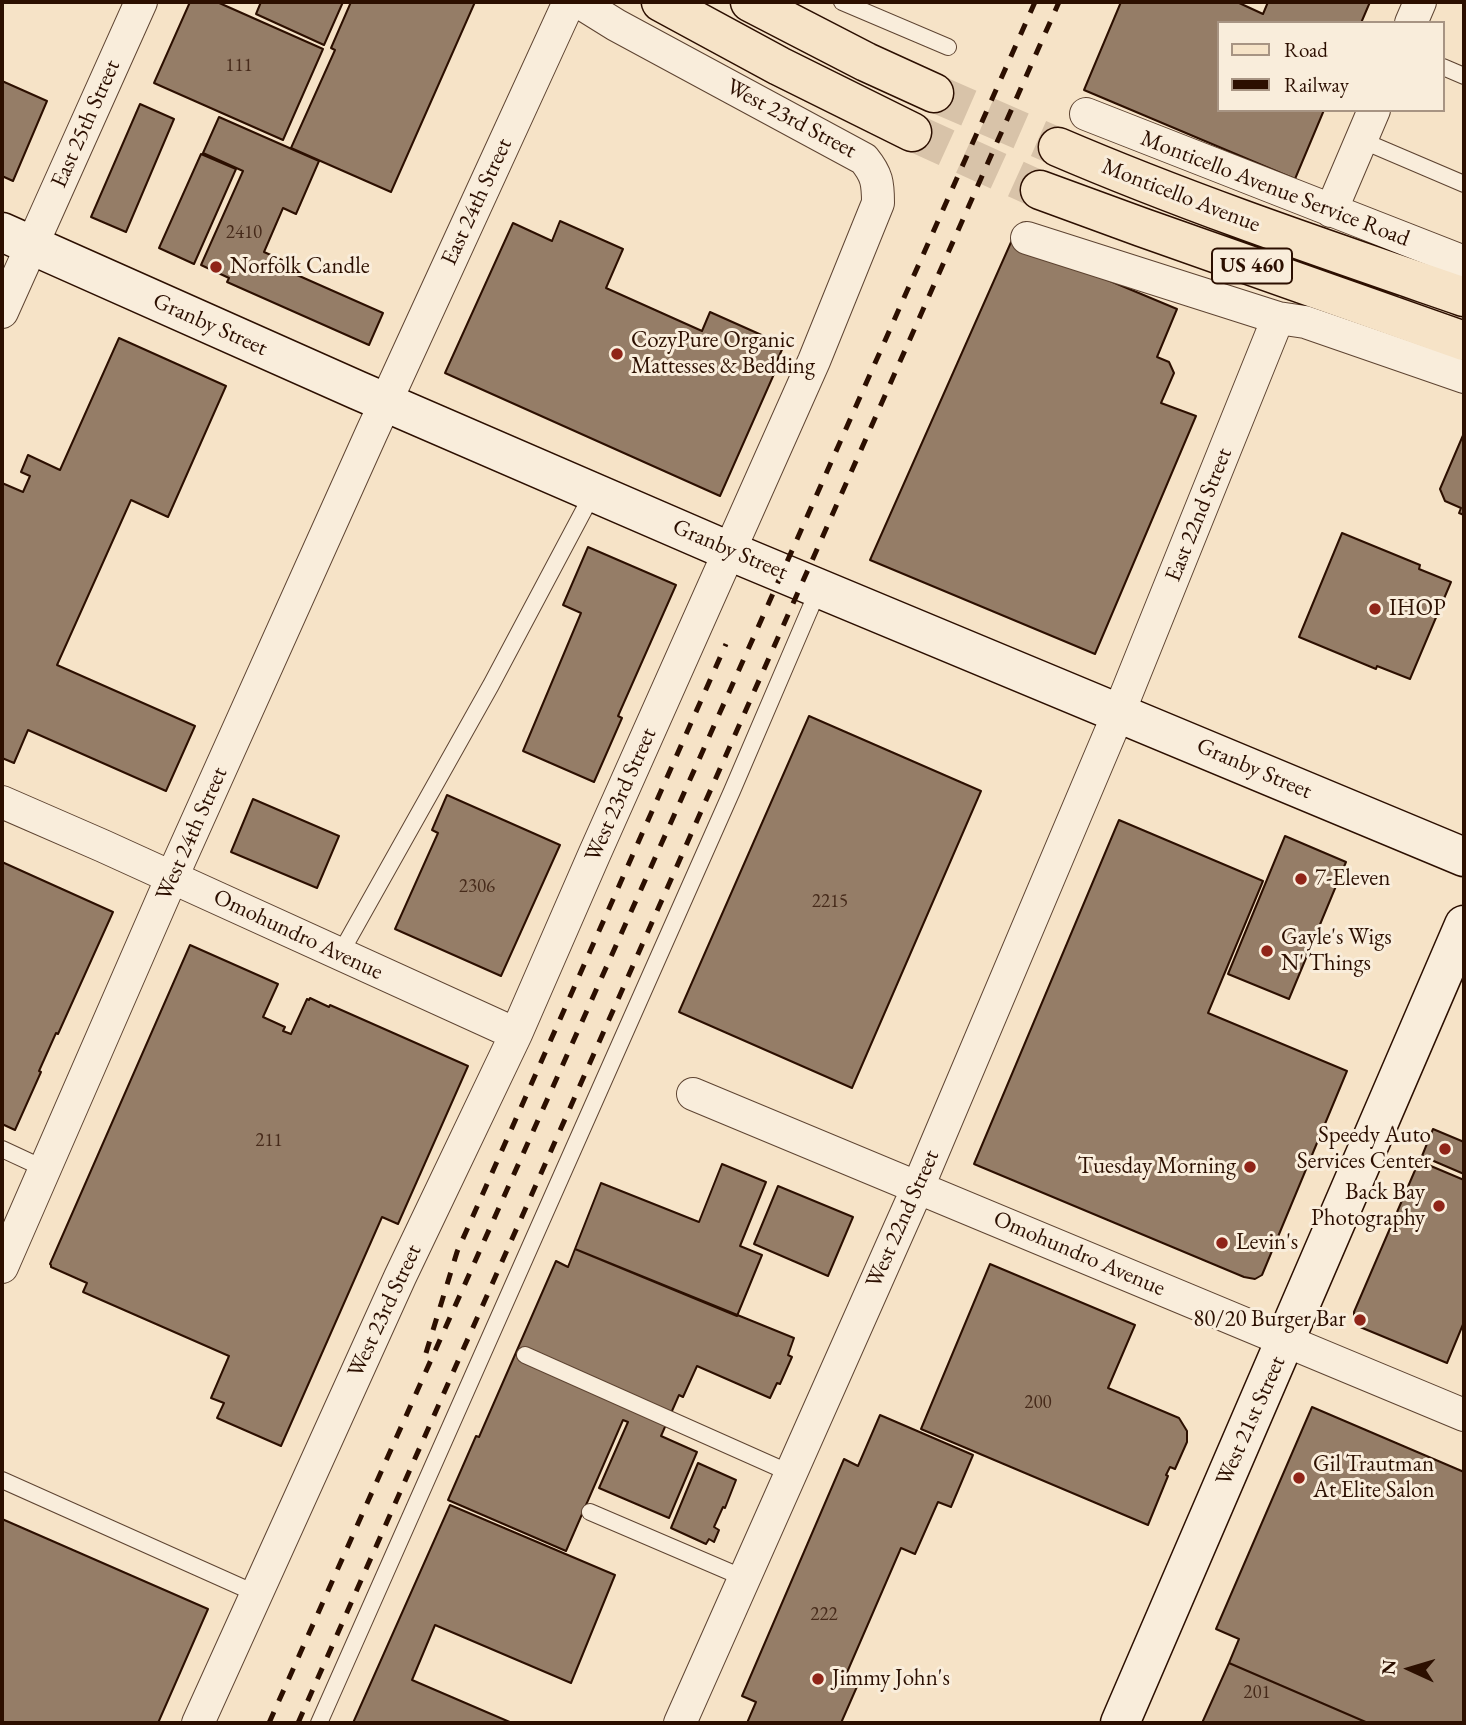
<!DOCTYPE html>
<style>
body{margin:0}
#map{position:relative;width:1466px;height:1725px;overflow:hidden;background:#f6e3c7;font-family:"EB Garamond",serif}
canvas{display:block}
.frame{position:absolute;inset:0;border:4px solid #2c0f00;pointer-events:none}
.legend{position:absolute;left:1217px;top:21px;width:228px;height:91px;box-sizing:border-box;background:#f9eddb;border:2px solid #a79483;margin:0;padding:9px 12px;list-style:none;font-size:21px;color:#2c0f00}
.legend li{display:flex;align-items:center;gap:14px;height:35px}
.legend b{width:35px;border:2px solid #a79483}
.north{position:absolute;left:1375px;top:1634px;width:70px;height:70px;-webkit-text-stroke:5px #f9eddb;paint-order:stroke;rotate:274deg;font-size:19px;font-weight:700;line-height:28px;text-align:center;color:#2c0f00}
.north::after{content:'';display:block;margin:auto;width:24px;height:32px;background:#2c0f00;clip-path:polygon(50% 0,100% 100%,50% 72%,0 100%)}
</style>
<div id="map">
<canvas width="1466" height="1725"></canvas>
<div class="frame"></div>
<ul class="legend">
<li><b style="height:9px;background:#f6e3c7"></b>Road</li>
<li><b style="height:9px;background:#2c0f00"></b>Railway</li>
</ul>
<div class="north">N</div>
</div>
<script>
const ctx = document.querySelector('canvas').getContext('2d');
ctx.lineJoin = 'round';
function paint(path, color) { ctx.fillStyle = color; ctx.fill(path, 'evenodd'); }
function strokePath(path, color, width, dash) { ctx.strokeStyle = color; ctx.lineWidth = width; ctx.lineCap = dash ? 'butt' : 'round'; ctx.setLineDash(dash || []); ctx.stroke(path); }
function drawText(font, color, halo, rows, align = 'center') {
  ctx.font = font + ' "EB Garamond",serif'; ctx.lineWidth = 6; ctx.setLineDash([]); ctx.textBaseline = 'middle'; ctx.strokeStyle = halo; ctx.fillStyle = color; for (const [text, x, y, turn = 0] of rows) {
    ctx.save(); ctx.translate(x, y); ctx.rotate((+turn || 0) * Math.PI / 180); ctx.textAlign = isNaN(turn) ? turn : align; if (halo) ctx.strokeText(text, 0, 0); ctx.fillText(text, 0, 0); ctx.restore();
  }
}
const building = new Path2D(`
 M190,2H217L323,49L283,140L154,83Z
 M261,2H343L324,45L256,14Z
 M351,2H475L391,192L291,148L335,50L331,48Z
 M1121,2H1237L1263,14L1268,2H1370L1361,23H1219V110H1324L1295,179L1084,90Z
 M2,81L47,101L13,181L2,176Z
 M140,104L174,119L126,232L91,217Z
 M219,117L319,161L296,214L283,208L264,252L282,260L279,267L383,313L369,345L227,282L229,278L201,265L243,171L203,153Z
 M201,154L236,169L194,264L159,248Z
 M560,221L623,249L606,288L702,331L710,312L784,345L776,363L778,365L720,496L445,373L513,223L552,241Z
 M1012,240L1177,309L1157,357L1169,362L1174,373L1161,403L1196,416L1095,654L870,560Z
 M119,338L226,386L168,517L131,500L57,665L195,726L166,791L28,730L14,763L2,758V483L23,492L30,476L21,472L28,455L60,470Z
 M1464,433V515L1459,513L1461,508L1445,501L1440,489Z
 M1342,533L1420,565L1419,569L1451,582L1410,679L1377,666L1376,669L1299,637Z
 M588,547L676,585L618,716L622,718L594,782L523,751L581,613L563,605Z
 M809,716L981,791L852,1088L679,1012Z
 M447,795L560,845L501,976L395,929L438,833L432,830Z
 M253,799L339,836L317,888L231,852Z
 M1119,820L1263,881L1208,1013L1347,1071L1262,1275L1255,1279L1244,1277L974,1164Z
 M1285,836L1346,862L1289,999L1228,974Z
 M2,862L113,912L58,1034L56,1033L39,1071L41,1072L15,1130L2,1124Z
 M190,945L278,984L263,1017L285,1027L283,1031L291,1034L307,999L309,1000L310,998L329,1007L330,1005L468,1066L398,1224L382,1217L281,1446L217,1418L224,1403L211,1398L229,1356L83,1292L87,1283L51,1267V1265L50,1264Z
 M1433,1129L1464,1142V1174L1422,1156Z
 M1419,1161L1464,1180V1322L1447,1363L1360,1327L1356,1322L1354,1318V1312Z
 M722,1164L766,1182L740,1246L762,1255L737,1316L575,1249L601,1183L699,1222Z
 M778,1186L853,1217L828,1276L754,1244Z
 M575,1249L794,1338L788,1355L792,1357L780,1384L777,1383L770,1398L697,1366L683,1397L679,1395L661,1436L697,1452L669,1518L599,1488L628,1422L623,1420L566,1551L448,1500L476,1436L479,1437L556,1261L568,1267Z
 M990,1264L1135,1325L1108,1388L1179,1418L1187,1431V1442L1175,1469L1170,1467L1166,1475L1168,1476L1148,1525L921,1429Z
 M1312,1407L1464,1472V1723H1368L1229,1663L1239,1639L1216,1629Z
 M880,1415L973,1455L951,1507L938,1502L915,1554L901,1548L845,1677L859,1682L841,1723H747L756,1702L742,1696L844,1459L858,1466Z
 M698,1463L736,1480L725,1508L723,1507L714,1527L719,1530L714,1542L709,1539L706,1544L671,1528Z
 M450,1505L615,1575L571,1683L435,1625L412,1680L512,1723H353Z
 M2,1519L208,1609L158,1723H2Z
 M1229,1663L1368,1723H1202Z`);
const primaryTunnel = new Path2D(`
 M934,93L1058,147
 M912,132L1040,190`);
const lane = new Path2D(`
 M842,2L948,47
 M1443,67L1464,76
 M1361,140L1464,184
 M340,954L491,685L593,493
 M2,1149L45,1169
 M525,1355L790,1473
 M2,1480L257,1594
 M590,1512L744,1578
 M319,1723L732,791L819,588`);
const street = new Path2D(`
 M1411,23L1420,2
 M1086,114L1464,262
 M1331,211L1374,110
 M1027,238L1278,318L1305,322L1464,377
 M2,312L141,2
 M2,802L103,846L516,1034
 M693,1094L1464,1415
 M2,1267L172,877L371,434L569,2
 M198,1723L400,1277L516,1034L594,855L814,361L878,203C878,183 877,175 864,159L616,25L579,2
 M680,1723L918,1187L1119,712L1278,318`);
const secondary = new Path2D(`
 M2,232L357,390L729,551L1464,857
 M1120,1723L1464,925`);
const primary = new Path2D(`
 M661,2L779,66L912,132
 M750,2L866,62L934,93
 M1058,147C1191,204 1328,250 1464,297
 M1040,190L1141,227L1464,341`);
const rail = new Path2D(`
 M426,1353L457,1252L726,644
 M269,1723L767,607L1035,2
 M298,1723L1059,2`);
const markers = [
 [216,267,7,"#8f2418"],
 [617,354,7,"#8f2418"],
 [1375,609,7,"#8f2418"],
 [1301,879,7,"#8f2418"],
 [1267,951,7,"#8f2418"],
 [1445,1149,7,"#8f2418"],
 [1250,1167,7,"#8f2418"],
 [1439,1206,7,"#8f2418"],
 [1222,1243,7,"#8f2418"],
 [1360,1320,7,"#8f2418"],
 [1299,1478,7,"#8f2418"],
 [818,1679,7,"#8f2418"]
];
const numberNames = [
 ["111",239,66],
 ["2410",244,233],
 ["2306",477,887],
 ["2215",830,902],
 ["211",269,1141],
 ["200",1038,1403],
 ["222",824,1615],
 ["201",1257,1693]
];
const shields = [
 [1252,266,80]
];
const shieldNames = [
 ["US 460",1252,266]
];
const streetNames = [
 ["West 23rd Street",791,119,28],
 ["East 25th Street",86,124,-66],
 ["Monticello Avenue Service Road",1275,189,21],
 ["Monticello Avenue",1181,196,21],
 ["East 24th Street",477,202,-65],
 ["Granby Street",210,325,24],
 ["East 22nd Street",1199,515,-68],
 ["Granby Street",730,550,23],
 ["Granby Street",1254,769,23],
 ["West 23rd Street",621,795,-66],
 ["West 24th Street",192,834,-66],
 ["Omohundro Avenue",298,935,25],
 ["West 22nd Street",903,1219,-66],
 ["Omohundro Avenue",1079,1254,23],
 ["West 23rd Street",385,1311,-65],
 ["West 21st Street",1251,1421,-66]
];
const poiNames = [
 ["Norfolk Candle",230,267],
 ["CozyPure Organic",631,341],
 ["Mattesses & Bedding",631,367],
 ["IHOP",1389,609],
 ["7-Eleven",1315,879],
 ["Gayle's Wigs",1281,938],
 ["N' Things",1281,964],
 ["Speedy Auto",1431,1136,"right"],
 ["Services Center",1431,1162,"right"],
 ["Tuesday Morning",1236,1167,"right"],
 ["Back Bay",1425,1193,"right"],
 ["Photography",1425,1219,"right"],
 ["Levin's",1236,1243],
 ["80/20 Burger Bar",1346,1320,"right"],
 ["Gil Trautman",1313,1465],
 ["At Elite Salon",1313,1491],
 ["Jimmy John's",832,1679]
];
paint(building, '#957d67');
strokePath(building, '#2c0f00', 2);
strokePath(primaryTunnel, '#d8c3a9', 38, [38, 19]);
strokePath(lane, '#5e4432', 18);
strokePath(street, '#5e4432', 34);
strokePath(secondary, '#2c0f00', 41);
strokePath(primary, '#2c0f00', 41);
strokePath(lane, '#f9eddb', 16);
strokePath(street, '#f9eddb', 32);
strokePath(secondary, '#f9eddb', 38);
strokePath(primary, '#f6e3c7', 38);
strokePath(rail, '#2c0f00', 5, [12, 12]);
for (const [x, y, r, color] of markers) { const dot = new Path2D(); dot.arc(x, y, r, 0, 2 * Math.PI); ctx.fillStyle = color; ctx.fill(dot); strokePath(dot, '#f9eddb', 2.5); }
drawText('19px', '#462a1a', null, numberNames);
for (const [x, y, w] of shields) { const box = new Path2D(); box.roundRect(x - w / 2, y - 17.5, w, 35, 5); ctx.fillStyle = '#f9eddb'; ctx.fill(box); strokePath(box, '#2c0f00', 2); }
drawText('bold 21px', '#2c0f00', null, shieldNames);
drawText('23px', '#2c0f00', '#f9eddb', streetNames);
drawText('23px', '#2c0f00', '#f9eddb', poiNames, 'left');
</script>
